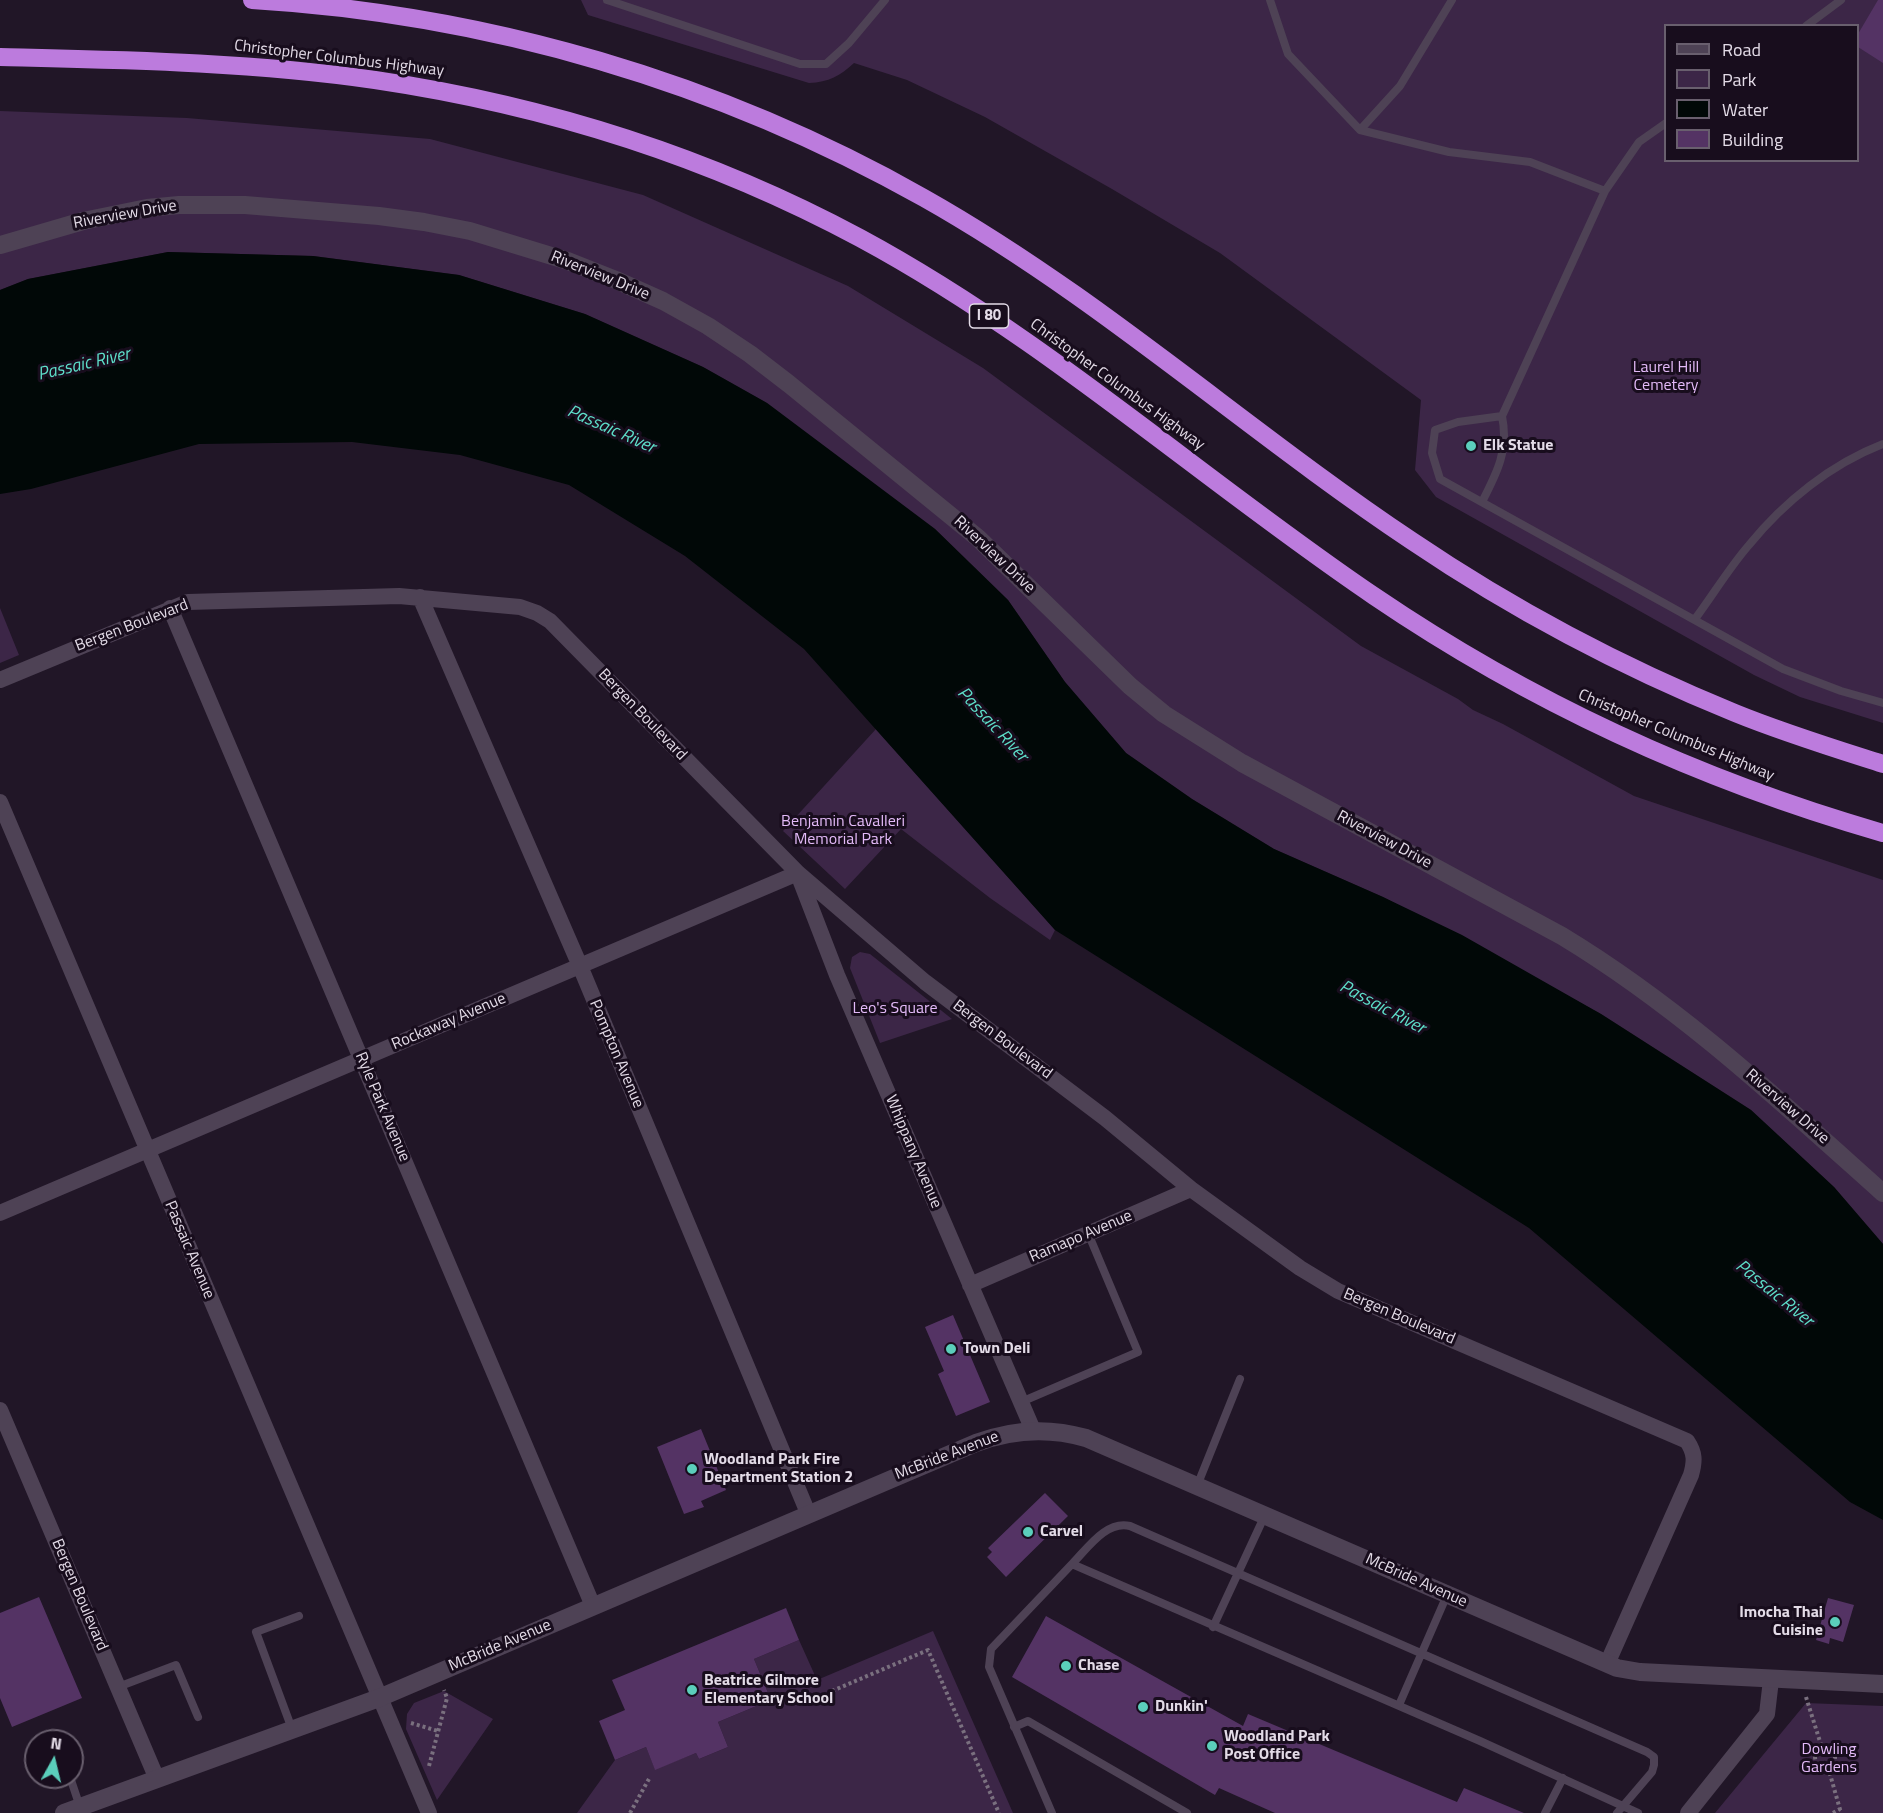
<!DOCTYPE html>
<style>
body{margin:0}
#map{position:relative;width:1883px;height:1813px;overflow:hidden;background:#211627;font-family:"Titillium Web",sans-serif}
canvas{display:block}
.legend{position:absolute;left:1664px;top:24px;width:195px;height:138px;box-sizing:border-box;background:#180d1d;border:2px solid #695f6e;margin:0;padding:8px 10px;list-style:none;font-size:18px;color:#e3dbe7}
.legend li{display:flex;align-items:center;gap:12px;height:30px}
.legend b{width:30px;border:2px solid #695f6e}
.north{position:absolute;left:24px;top:1729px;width:60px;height:60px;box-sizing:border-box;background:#180d1d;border:2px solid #695f6e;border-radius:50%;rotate:8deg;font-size:16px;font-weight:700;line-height:24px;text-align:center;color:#e3dbe7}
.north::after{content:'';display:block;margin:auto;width:21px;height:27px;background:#5bcebb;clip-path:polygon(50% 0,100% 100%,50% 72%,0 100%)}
</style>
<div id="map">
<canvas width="1883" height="1813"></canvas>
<ul class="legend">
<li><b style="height:8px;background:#4e4255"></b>Road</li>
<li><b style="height:16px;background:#3c2647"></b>Park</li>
<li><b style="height:16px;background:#010807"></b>Water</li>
<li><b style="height:16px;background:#543364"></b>Building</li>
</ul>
<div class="north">N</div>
</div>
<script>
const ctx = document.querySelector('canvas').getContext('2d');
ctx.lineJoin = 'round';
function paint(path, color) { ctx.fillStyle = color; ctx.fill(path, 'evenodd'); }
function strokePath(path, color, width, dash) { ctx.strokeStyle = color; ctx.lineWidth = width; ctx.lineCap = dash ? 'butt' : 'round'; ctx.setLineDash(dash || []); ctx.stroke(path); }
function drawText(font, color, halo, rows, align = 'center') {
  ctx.font = font + ' "Titillium Web",sans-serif'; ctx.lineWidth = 6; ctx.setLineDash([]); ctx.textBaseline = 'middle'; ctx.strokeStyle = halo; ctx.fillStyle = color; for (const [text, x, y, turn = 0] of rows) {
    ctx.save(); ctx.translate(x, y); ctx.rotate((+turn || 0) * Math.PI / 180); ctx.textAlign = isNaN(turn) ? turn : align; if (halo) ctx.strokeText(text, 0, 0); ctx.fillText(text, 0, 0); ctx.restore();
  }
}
const green = new Path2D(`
 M581,0H1883V723L1800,697L1754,675L1436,497L1415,470L1421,400L1220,253L1112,189L985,117L907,80L854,63C840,76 829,82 809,83L588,15ZM1666,26H1858V160H1666Z
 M0,111L187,118L430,139L643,195L848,286L983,368L1361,646L1458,699L1473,710L1503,724L1634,796L1883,880V1244L1834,1187L1751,1110L1601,1014L1383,897L1274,849L1192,799L1126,753L1065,682L1008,600L935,529L767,403L703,367L585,314L459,275L313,256L168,252L28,279L0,290Z
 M0,608L19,655L0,663Z
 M876,729L1055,930L1050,940L990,898L901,829L845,889L783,831Z
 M860,952L870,954L952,1019L880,1043L850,968L852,957Z
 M933,1631L1013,1813H577L615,1760L646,1747L655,1769L696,1753L699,1759L728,1747L718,1722L771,1700L754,1659L799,1640L817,1680Z
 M444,1691L493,1719L437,1800L406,1729L407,1714L414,1703Z
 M1806,1703L1883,1706V1813H1715Z`);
const water = new Path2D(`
 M168,252L313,256L459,275L585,314L703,367L767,403L935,529L1008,600L1065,682L1126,753L1192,799L1274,849L1383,897L1462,935L1601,1014L1751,1110L1834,1187L1883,1244V1520L1850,1502L1529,1228L1055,930L804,649L685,556L569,485L460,455L352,442L199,444L31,489L0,494V290L28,279Z`);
const building = new Path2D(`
 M1878,0H1883V63L1858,47V34Z
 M953,1315L990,1402L956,1416L938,1374L944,1371L925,1327Z
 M701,1429L726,1490L701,1501L704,1507L684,1514L657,1447Z
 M1045,1493L1068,1516L1006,1577L987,1557L992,1552L988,1548Z
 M39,1597L82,1698L12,1727L0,1698V1613Z
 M1828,1598L1854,1605L1843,1642L1830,1638L1829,1644L1816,1640Z
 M786,1608L799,1640L754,1659L771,1700L718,1722L728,1747L699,1759L696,1753L655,1770L646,1747L615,1760L599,1721L625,1710L612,1680Z
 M1046,1616L1243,1726L1248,1714L1457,1802L1464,1788L1524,1813H1275L1219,1788L1215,1795L1012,1677Z`);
const path = new Path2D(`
 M832,1691L928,1650L999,1813
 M1806,1697L1822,1748
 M411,1723L438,1731
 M1815 1757a10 10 0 1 1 20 0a10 10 0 1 1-20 0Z
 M429,1766L447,1698L444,1690
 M1828,1767L1841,1813
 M630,1813L650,1777
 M1833,1813L1840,1809`);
const lane = new Path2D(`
 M607,0L800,64H826L849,43L885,0
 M1270,0L1288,54L1360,130L1449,152L1530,162L1605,191
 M1806,26L1841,0
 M1360,130L1400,86L1452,0
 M1502,416L1458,422L1435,430L1432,453L1440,479L1783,669L1841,691L1883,703
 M1482,502C1497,473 1509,450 1502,416L1605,191L1639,142L1666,123
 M1695,619C1713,595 1729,568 1749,545C1784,502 1831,464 1883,444
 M1021,1402L1138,1352L1088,1233
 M1197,1486L1240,1379
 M1072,1564C1087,1549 1106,1520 1130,1526L1647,1752L1654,1757V1765L1652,1772L1617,1813
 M1213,1627L1265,1515
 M118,1687L176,1665L198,1717
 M1399,1705L1447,1595
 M1014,1727L1028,1721L1187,1813
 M292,1729L256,1632L299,1616
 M70,1777L80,1807
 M1052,1813L989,1667L991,1649L1072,1564L1480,1741L1638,1813
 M1545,1813L1563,1778`);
const street = new Path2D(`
 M420,597L580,966L808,1513
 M170,608L593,1606
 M0,680L188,602L399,596L520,607L537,613L550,621L798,873L925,982L1105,1118L1191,1189L1300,1268L1338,1291L1687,1441C1695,1453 1695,1461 1691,1475L1607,1664
 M0,802L429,1813
 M798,874L837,975L1033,1430
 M0,1213L798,873
 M970,1285L1191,1189
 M0,1410L157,1779
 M1688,1813L1767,1714L1771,1680`);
const secondary = new Path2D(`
 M0,245L83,221L147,208L179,205H245L379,216L424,222L470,231L568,261L616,280L663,301L708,326L750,354L789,384L978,538L1130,686L1164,714L1242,763L1562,936C1681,1008 1780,1101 1883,1193
 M64,1813L379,1698L976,1443C1013,1429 1048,1427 1086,1438L1617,1668L1640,1672L1883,1684`);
const highway = new Path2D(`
 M252,0C487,14 719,82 924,198C1098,296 1247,431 1412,541C1514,610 1622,667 1735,713C1784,733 1833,748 1883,764
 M0,57C125,60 251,62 375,80C544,105 709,157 860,238C1044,337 1201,479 1374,596C1530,702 1702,781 1883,833`);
const markers = [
 [1471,446,6,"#5bcebb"],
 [951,1349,6,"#5bcebb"],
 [692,1469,6,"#5bcebb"],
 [1028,1532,6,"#5bcebb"],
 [1835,1622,6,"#5bcebb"],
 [1066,1666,6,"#5bcebb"],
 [692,1690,6,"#5bcebb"],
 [1143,1707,6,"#5bcebb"],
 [1212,1746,6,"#5bcebb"]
];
const shields = [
 [989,316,39]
];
const shieldNames = [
 ["I 80",989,316]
];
const streetNames = [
 ["Christopher Columbus Highway",339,59,7],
 ["Riverview Drive",125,215,-10],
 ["Riverview Drive",600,276,22],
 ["Christopher Columbus Highway",1117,385,36],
 ["Riverview Drive",994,555,43],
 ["Bergen Boulevard",132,626,-21],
 ["Bergen Boulevard",642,715,46],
 ["Christopher Columbus Highway",1676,736,23],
 ["Riverview Drive",1384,840,28],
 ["Rockaway Avenue",449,1022,-23],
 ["Bergen Boulevard",1002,1040,37],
 ["Pompton Avenue",616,1054,67],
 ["Ryle Park Avenue",382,1107,67],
 ["Riverview Drive",1787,1107,41],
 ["Whippany Avenue",913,1152,67],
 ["Ramapo Avenue",1081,1237,-23],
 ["Passaic Avenue",189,1250,67],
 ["Bergen Boulevard",1399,1317,23],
 ["McBride Avenue",947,1456,-21],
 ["McBride Avenue",1416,1581,24],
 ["Bergen Boulevard",79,1595,67],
 ["McBride Avenue",500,1646,-23]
];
const parkNames = [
 ["Laurel Hill",1666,368],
 ["Cemetery",1666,386],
 ["Benjamin Cavalleri",843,822],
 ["Memorial Park",843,840],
 ["Leo's Square",895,1009],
 ["Dowling",1829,1750],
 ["Gardens",1829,1768]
];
const poiNames = [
 ["Elk Statue",1483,446],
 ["Town Deli",963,1349],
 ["Woodland Park Fire",704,1460],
 ["Department Station 2",704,1478],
 ["Carvel",1040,1532],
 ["Imocha Thai",1823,1613,"right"],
 ["Cuisine",1823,1631,"right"],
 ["Chase",1078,1666],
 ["Beatrice Gilmore",704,1681],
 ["Elementary School",704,1699],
 ["Dunkin'",1155,1707],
 ["Woodland Park",1224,1737],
 ["Post Office",1224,1755]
];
const waterNames = [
 ["Passaic River",84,365,-13],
 ["Passaic River",611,430,24],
 ["Passaic River",992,725,47],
 ["Passaic River",1382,1008,28],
 ["Passaic River",1774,1294,39]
];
paint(green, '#3c2647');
paint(water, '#010807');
paint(building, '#543364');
strokePath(path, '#7a707f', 4, [3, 3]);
strokePath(lane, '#4e4255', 8);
strokePath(street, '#4e4255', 16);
strokePath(secondary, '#4e4255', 18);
strokePath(highway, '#bc7bdd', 18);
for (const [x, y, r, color] of markers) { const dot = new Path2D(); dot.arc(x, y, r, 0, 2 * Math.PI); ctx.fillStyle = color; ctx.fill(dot); strokePath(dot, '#180d1d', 2); }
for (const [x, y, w] of shields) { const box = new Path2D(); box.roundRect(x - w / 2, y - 12, w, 24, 4.5); ctx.fillStyle = '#180d1d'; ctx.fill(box); strokePath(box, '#e3dbe7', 1.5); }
drawText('bold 15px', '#e3dbe7', null, shieldNames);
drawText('16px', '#e3dbe7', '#180d1d', streetNames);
drawText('16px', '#e3baf8', '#180d1d', parkNames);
drawText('bold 16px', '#e3dbe7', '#180d1d', poiNames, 'left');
drawText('italic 18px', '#5edfca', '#180d1d', waterNames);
</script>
